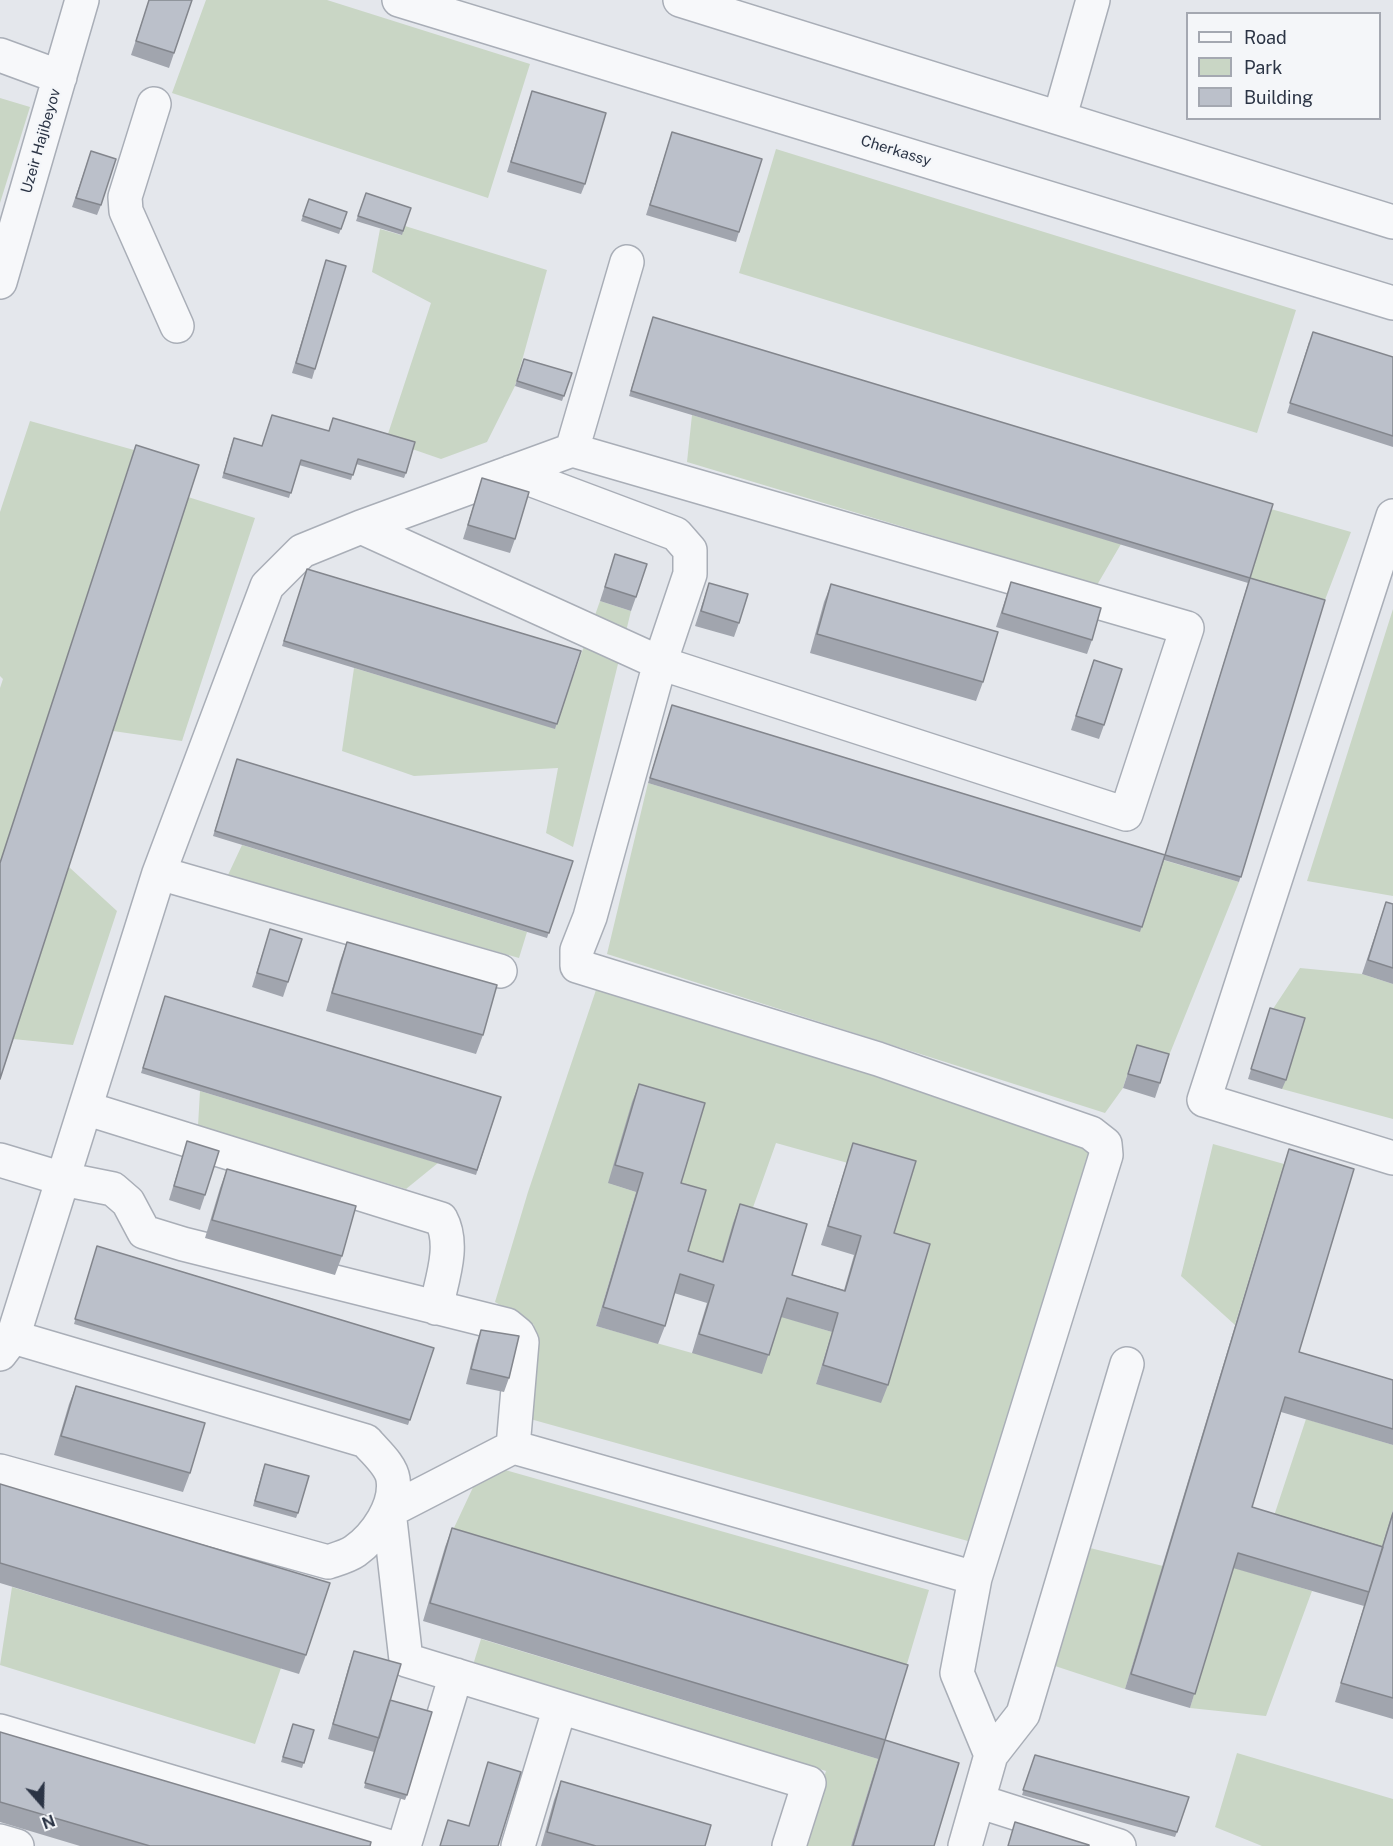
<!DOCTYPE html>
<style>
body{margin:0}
#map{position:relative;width:1393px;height:1846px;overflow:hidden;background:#e4e7ec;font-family:"Public Sans",sans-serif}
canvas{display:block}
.legend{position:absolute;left:1186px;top:12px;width:195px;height:108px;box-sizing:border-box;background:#f4f6f9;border:2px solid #a4a8b1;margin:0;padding:8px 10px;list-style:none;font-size:18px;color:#2b3445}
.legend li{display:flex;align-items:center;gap:12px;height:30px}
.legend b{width:30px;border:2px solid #a4a8b1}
.north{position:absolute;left:12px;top:1774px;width:60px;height:60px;-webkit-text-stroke:4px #f4f6f9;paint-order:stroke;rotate:160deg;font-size:16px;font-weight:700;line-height:24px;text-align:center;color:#2b3445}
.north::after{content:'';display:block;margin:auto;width:21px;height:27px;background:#2b3445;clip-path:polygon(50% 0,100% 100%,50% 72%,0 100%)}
</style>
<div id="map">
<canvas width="1393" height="1846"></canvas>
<ul class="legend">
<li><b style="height:8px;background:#f7f8fa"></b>Road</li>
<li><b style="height:16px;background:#c9d6c5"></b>Park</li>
<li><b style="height:16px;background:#bbc0ca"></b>Building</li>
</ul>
<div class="north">N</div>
</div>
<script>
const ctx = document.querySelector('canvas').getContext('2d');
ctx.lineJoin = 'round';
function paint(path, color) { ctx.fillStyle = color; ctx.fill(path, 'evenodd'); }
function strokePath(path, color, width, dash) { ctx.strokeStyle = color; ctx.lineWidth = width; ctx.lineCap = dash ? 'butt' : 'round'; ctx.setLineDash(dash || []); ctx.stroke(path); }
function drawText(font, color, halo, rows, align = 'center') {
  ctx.font = font + ' "Public Sans",sans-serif'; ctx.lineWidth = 4.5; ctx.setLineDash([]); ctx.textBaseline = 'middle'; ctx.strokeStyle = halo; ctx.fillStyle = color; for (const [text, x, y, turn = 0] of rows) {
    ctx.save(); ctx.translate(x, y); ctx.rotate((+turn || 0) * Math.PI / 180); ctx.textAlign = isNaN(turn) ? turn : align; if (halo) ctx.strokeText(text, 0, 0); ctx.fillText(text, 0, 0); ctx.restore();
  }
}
const green = new Path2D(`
 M206,0H327L530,64L488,198L172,93Z
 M0,98L30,107L0,203Z
 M776,149L1296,310L1257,433L739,273Z
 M405,226L547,270L515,386L487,442L441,459L386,440L431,303L372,272L380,229L401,235Z
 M692,415L1121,544L1097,585L687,462Z
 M30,421L134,450L0,863V688L3,679L0,676V512Z
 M188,497L255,518L182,741L113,731Z
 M1271,509L1351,532L1323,605L1248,583Z
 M600,601L631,611L573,847L546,833L558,768L414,776L342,751L354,668L555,728Z
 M1393,609V896L1307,881Z
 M648,783L1140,931L1163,860L1239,882L1164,1068L1132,1059L1123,1088L1105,1113L607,954Z
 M242,845L527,932L519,958L228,875Z
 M69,867L117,911L73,1045L13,1039Z
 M1300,968L1362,974L1393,984V1119L1282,1089L1267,1018Z
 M599,981L1097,1142L975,1543L523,1417L534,1325L495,1302L528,1192ZM776,1143L909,1180L887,1252L816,1384L832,1332L780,1316L692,1353L596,1326L636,1192L608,1183L699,1209L681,1270L716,1280L746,1227Z
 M200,1091L438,1163L406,1189L198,1126Z
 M1213,1144L1284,1164L1235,1325L1181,1276Z
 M1306,1419L1393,1445V1510L1378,1561L1270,1528Z
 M484,1464L929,1590L901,1684L445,1547Z
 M1090,1548L1163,1566L1125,1689L1055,1666Z
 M1232,1567L1312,1591L1266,1716L1190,1708Z
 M12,1587L281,1668L255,1744L0,1665Z
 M481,1639L878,1759L851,1846H803L826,1771L473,1665Z
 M1237,1753L1393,1799V1846H1262L1215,1827Z`);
const minor = new Path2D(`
 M399,0L1393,303
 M680,0L1393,222
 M0,55L60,77
 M154,104L125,197L126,211L177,326
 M1060,116L1093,0
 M0,282L82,0
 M511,472L676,534L690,550V574L660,663L1126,814L1187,628L572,450
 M1393,516L1204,1100L1393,1158
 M361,527L660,663L590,917L577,950V966L878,1059L1091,1133L1105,1144L1106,1155L975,1578
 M159,873L500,971
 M85,1108L441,1219C455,1245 442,1279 436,1308
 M0,1160L63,1179L113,1189L128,1202L144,1232L183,1244L507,1325L518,1334L522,1342L513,1447
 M0,1354L13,1337L159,873L267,586L302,551L361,527L572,450L627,262
 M0,1471L328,1562C337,1559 348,1556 355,1551C376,1536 397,1506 393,1479C391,1465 375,1452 366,1441L13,1337
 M0,1731L387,1846
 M991,1755L1023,1714L1127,1364
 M978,1801L1119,1846
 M0,1841L17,1846
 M404,1846L456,1675
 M518,1846L560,1707
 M789,1846L809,1783L406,1660L389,1511L513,1447L975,1578L957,1673L991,1755L965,1846`);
const wall = new Path2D(`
 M149,0H192L169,68L131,55Z
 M532,91L585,184L581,194L507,172Z
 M672,132L739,232L736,242L646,215Z
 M91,151L101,205L97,215L72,207Z
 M366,193L411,208L402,235L356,221Z
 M309,199L347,212L339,234L301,221Z
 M326,260L315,369L312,379L292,373Z
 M653,317L1250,578L1325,600L1239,882L1164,860L1140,932L648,783L672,705L1165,855L1248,583L629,396Z
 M1309,342L1393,357V447L1287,413Z
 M524,359L572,373L562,401L515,386Z
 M272,415L406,473L404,478L356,464L351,480L299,465L289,498L222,478L232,443L262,446Z
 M482,478L515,539L510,553L463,539Z
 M615,554L636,597L631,611L600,601Z
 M307,569L581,651L555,729L282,646Z
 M1011,582L1092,640L1087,654L996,627Z
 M709,583L739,623L734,637L695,626Z
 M831,584L983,682L976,701L810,653L824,602Z
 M1094,660L1104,725L1099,739L1071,730Z
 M237,759L573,861L547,938L213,836Z
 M1386,902L1393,904V984L1362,974Z
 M270,929L288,982L283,997L252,987Z
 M347,942L483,1035L476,1054L326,1011L340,961Z
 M165,996L501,1097L476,1175L141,1073Z
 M1270,1008L1286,1080L1282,1089L1248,1079Z
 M1137,1045L1160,1083L1155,1098L1123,1088Z
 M639,1084L681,1183L688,1251L722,1261L733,1223L740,1204L792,1275L844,1290L854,1255L821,1245L847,1162L853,1143L894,1233L888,1385L881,1403L816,1384L832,1332L781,1317L762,1374L692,1353L707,1303L674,1293L665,1326L658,1344L596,1326L636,1192L608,1183L632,1102Z
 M187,1141L205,1195L200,1210L169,1200Z
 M1289,1149L1299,1352L1393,1380V1445L1281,1412L1252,1507L1382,1546L1393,1510V1719L1335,1702L1364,1606L1233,1568L1190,1708L1125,1689L1284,1164Z
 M227,1169L342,1256L335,1275L205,1238L220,1188Z
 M97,1246L434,1348L408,1425L74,1324Z
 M481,1330L509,1378L504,1392L466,1384L476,1344Z
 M76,1386L190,1473L183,1492L54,1455L69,1404Z
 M263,1469L298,1513L296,1518L253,1506Z
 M0,1484L306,1655L299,1674L0,1583Z
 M452,1528L885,1740L934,1846H851L878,1759L423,1621L445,1547Z
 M354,1651L390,1700L407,1795L405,1800L364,1788L374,1752L328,1739L349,1665Z
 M293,1724L314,1730L302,1768L281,1762Z
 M0,1732L370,1846H80L0,1822Z
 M1035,1755L1177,1832L1175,1837L1022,1795Z
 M561,1781L705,1846H541L554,1800Z`);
const building = new Path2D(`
 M149,0H192L174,53L136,41Z
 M532,91L606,113L585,184L511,162Z
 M672,132L762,159L739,232L650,205Z
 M91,151L116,159L101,205L76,198Z
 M366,193L411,208L403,231L358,216Z
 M309,199L347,212L341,229L303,216Z
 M326,260L346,266L315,369L296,363Z
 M653,317L1273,504L1250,578L631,391Z
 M1313,332L1393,357V436L1290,403Z
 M524,359L572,373L564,396L517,381Z
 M272,415L329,431L333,418L415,442L406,473L358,459L353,475L301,460L291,493L224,473L234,438L262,446Z
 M136,445L199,465L0,1079V863Z
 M482,478L529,492L515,539L468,525Z
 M615,554L647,564L636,597L605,587Z
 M307,569L581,651L557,724L284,641Z
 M1250,578L1325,600L1241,877L1165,855Z
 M1011,582L1101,608L1092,640L1002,613Z
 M709,583L748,594L739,623L701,611Z
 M831,584L998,632L983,682L817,634Z
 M1094,660L1122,669L1104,725L1076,716Z
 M672,705L1165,855L1142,927L650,778Z
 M237,759L573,861L549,933L215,831Z
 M1386,902L1393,904V968L1368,960Z
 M270,929L302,939L288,982L257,973Z
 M347,942L497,985L483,1035L332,993Z
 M165,996L501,1097L477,1170L143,1068Z
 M1270,1008L1305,1018L1286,1080L1251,1069Z
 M1137,1045L1169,1054L1160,1083L1128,1074Z
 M639,1084L705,1103L681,1183L706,1190L688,1251L723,1262L740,1204L807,1224L792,1275L845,1291L861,1236L828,1226L853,1143L916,1161L894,1233L930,1244L888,1385L823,1365L838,1313L787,1298L769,1355L699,1334L714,1285L680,1274L665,1326L603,1307L643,1173L615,1165Z
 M187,1141L219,1151L205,1195L174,1186Z
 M1289,1149L1354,1169L1299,1352L1393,1380V1429L1285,1397L1252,1507L1383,1547L1369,1592L1238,1553L1195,1694L1131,1674Z
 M227,1169L356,1206L342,1256L212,1220Z
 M97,1246L434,1348L410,1420L75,1319Z
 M481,1330L519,1336L509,1378L471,1369Z
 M76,1386L205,1423L190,1473L61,1436Z
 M265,1464L309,1476L298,1513L255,1501Z
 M0,1484L330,1583L306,1655L0,1563Z
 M1393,1513V1698L1341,1683Z
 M452,1528L908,1665L885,1740L430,1603Z
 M354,1651L401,1664L379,1738L333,1724Z
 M390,1700L432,1712L407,1795L365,1783Z
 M293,1724L314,1730L304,1763L283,1757Z
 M0,1732L371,1842L370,1846H150L0,1802Z
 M885,1740L959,1763L934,1846H853Z
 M1035,1755L1189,1797L1177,1832L1023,1790Z
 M488,1762L521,1772L498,1846H440L448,1820L469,1826Z
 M561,1781L711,1825L705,1846H596L547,1832Z
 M1015,1822L1089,1845V1846H1008Z`);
const streetNames = [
 ["Uzeir Hajibeyov",41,141,-74],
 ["Cherkassy",896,151,17]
];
paint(green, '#c9d6c5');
strokePath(minor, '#a9aeb7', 36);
strokePath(minor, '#f7f8fa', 33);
paint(wall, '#a1a5ae');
paint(building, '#bbc0ca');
strokePath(building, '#83868d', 1.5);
drawText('15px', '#2b3445', '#f4f6f9', streetNames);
</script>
